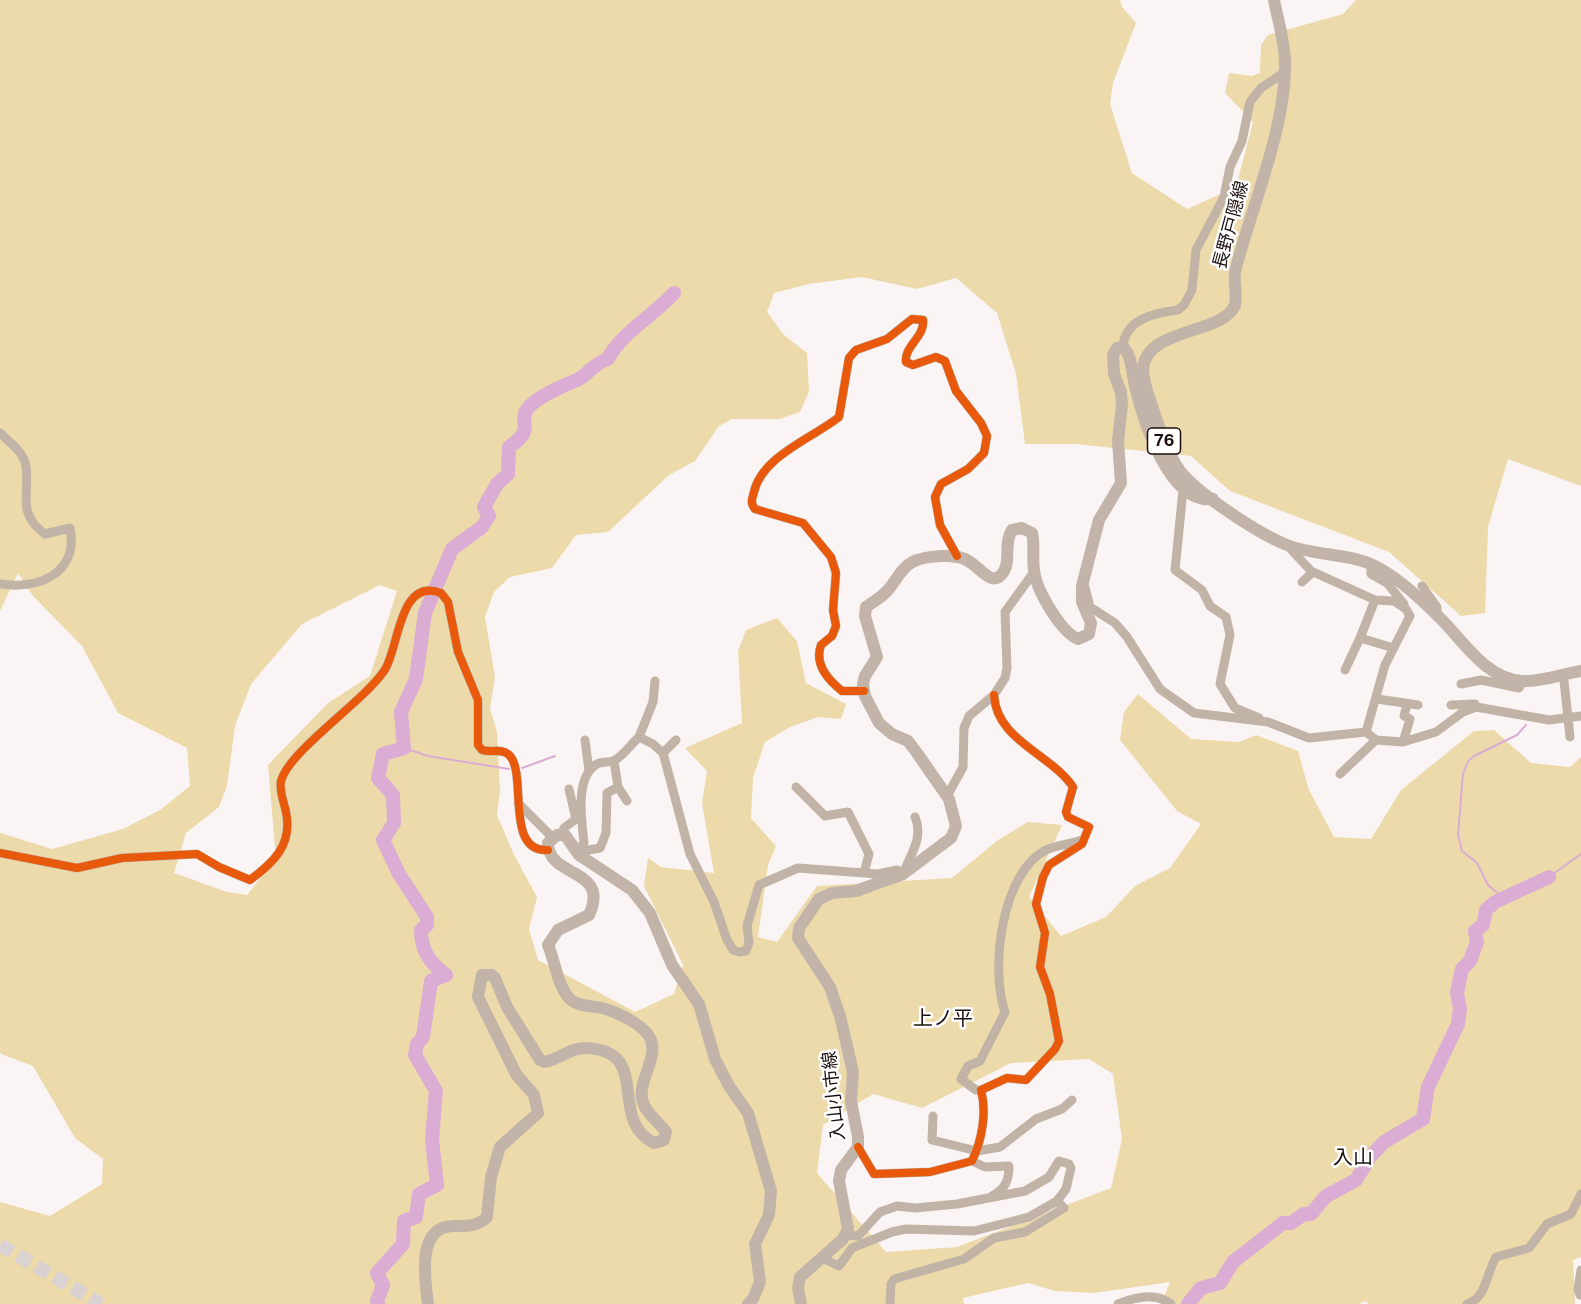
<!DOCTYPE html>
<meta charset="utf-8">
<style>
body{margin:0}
canvas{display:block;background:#faf5f4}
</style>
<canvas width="1581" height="1304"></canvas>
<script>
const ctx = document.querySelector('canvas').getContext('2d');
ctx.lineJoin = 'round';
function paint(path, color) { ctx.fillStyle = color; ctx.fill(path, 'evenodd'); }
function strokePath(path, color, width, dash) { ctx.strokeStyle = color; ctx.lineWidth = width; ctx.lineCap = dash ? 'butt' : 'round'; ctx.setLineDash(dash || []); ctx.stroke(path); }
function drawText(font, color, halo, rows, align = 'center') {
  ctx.font = font + ' "Public Sans","Noto Sans JP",sans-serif'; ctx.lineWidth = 5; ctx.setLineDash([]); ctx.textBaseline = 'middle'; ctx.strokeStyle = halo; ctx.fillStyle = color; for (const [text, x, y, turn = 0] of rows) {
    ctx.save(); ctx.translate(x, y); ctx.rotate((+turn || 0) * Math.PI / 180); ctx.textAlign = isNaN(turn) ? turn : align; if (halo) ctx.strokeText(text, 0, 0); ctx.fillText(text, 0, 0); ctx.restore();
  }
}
const forest = new Path2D(`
 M0,0H1120L1122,7L1136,23L1113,83L1110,104L1132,173L1187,209L1236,187L1253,122L1225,93L1229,73L1252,76L1260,73L1261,45L1268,35L1343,14L1356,0H1581V486L1508,459L1488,527L1485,613L1461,616L1389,552L1230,491L1191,456L1075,444H1025L1016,374L997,313L956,278L917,289L862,277L809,284L774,293L767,312L784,335L807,353L809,392L800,412L780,419H732L719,426L695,461L669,475L608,532L576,535L552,568L510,577L494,592L485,617L495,677L490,708L497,732L500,791L497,815L514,855L537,897L529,929L538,960L635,1012L674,994L683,965L644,886L648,858L661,867L714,873L702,803L707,771L685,748L742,723L738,651L746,630L777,618L797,641L806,683L846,704L841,719L818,717L790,727L765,742L753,778L751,818L776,846L768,865L758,937L777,942L817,886L952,878L998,840L1028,822L1062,825L1029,897L1061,936L1106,917L1135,886L1170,868L1201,824L1177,811L1120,740L1124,712L1138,694L1191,739L1239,742L1256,735L1298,751L1309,790L1334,837L1371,839L1401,790L1474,731L1494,730L1531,763L1570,767L1581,757V1257L1573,1260L1575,1304H1368L1366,1301L1358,1304H1161L1170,1282L1094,1293L1055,1291L1028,1283L963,1298L964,1304H0V1202L50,1216L102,1184L103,1159L75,1138L33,1066L1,1054L0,1051V833L52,849L123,829L160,810L190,786L187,748L118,713L82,646L33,596L18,573L0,611ZM380,585L397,591L370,676L328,703L268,765L276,858L247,895L227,892L174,873L186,833L219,807L227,786L235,726L251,684L302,624ZM1089,1059L1113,1074L1122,1139L1111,1188L957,1247L886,1252L817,1173L823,1125L873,1094L922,1108L1011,1063Z`);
const stream = new Path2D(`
 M404,748L428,756L509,769
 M522,768L555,756
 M1549,877L1581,854
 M1501,900V896L1488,885L1477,863L1462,851L1458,835L1463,774L1468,761L1474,756L1517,735L1526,725`);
const river = new Path2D(`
 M378,1304L377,1301L383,1285L377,1273L403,1244L404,1221L416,1217L419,1194L437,1185L432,1140L436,1091L415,1055L417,1044L423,1037L431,981L446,975C430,963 421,951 421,930L427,925V917L399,874L383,840L394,823L393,795L378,778L383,754L404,748L401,712L416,679L425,613L452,549L482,527L489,516L484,507L497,484L508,474L509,447C538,427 516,424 528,408C537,397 564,385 577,380C589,374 591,365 608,359C618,336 655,314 674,293
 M1188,1304L1201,1288L1220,1283L1233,1262L1283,1223H1291L1304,1214H1311L1326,1196L1356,1180L1370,1157L1384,1142L1423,1119L1428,1087L1458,1024L1460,1008L1457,993L1462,969L1470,961L1477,942L1475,931L1483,925L1486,910L1495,902L1549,877`);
const highwayTunnel = new Path2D(`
 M0,1245L101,1304`);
const minor = new Path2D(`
 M1123,347C1125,319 1154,313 1178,310L1184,305L1192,290L1196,250L1224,197L1230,167L1242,141L1250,102L1261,88L1285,72
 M0,433C9,442 24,452 26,466C30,494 16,513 45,534L70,528C79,573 39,590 0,584
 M1183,490L1175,570L1202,590L1210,606L1226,617L1230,635L1220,684L1235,708L1259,718
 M1287,545L1311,571L1375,600L1394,601L1406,609L1410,616L1385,665L1366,732
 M1371,565V574L1387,583L1404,604
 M1302,582L1313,572
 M1422,586L1437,607V615
 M1085,587L1090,607L1115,623L1127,637L1160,689L1194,713L1268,722L1309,738L1366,732
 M1375,600L1360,638L1394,648
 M1345,670L1360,638
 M1564,681L1570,737
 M1461,684L1481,680L1519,688L1523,681
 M864,691H842C828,680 814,664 821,645L832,636L836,626L833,610L836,573L831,557L803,523L755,509C750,503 752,499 754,492C762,456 813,438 839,417L849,358L856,350L887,339L912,319L923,320C925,337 904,346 906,362L913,365L936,357L945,361L956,391L981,423L987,436L984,453L968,469L941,484L935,497L940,525L957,556
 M1377,699L1418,705
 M1451,705L1475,704L1476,707
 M1366,732L1376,740L1403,742L1436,732L1463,712L1476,707L1549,720L1581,716
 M639,737L653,702L655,681
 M585,740L589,771
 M1403,742L1410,719L1404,716L1407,704
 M663,753L676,740
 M1340,774L1376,740
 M618,787L627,801
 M796,787L825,816L848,812L869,854L864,873
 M947,796L963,767L964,728L969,716L994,695L1005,678L1007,668L1005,612L1034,572
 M518,803L552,837
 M561,835L564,828L576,819L569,789
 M577,852L584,843C582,822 574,777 597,764C603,761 610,763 615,760C624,755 631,744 639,737L653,744L663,753L690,854L714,902L727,940L733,950L739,952L746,951L749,943L747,926L759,885L798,868L878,874L897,870L903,874C910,855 924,838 915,817
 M577,852L600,848L606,833L607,793L618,787L614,761
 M0,853L77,868L122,858L197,854L219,867L250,880C273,863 293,845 286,812C284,802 279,791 281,781C289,751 363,702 384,671C399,651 398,576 441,593L448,602L458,652L478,700V745L482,750C491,753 501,748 508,754C529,770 503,853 548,850
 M981,1090H976L961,1079L968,1066L980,1061L1005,1012C990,970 1001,873 1046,850C1056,845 1071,844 1082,840
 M933,1116L932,1140L977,1151L1000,1147L1036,1119L1062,1109L1072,1100
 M858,1147L874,1174L930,1172L972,1161C982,1140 987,1113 981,1090L1007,1078L1026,1080L1055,1049L1059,1041L1050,994L1040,967L1045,933L1036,904L1043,877L1049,865L1082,844L1089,827L1068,817L1066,812L1073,787C1051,754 996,740 994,695
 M972,1161L985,1167L1009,1166C1009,1181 1005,1189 992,1196
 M822,1258L839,1266L852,1248L892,1232L906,1229L974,1231L1029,1217L1057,1201L1066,1189L1071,1168L1069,1164L1059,1161L1049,1177L1025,1191L957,1204L915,1208L897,1206L880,1212L858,1236L845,1235
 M1580,1295L1578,1289L1581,1270
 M890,1304L891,1284L894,1279L964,1259L994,1238L1025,1232L1064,1208L1057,1201
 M1118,1304C1135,1297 1156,1292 1171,1304
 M1467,1304C1486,1299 1487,1272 1496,1257L1529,1248L1547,1224L1571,1214L1581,1194`);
const major = new Path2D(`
 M1274,0C1278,21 1285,42 1285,63C1286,127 1252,206 1236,268C1232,280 1238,293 1235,305C1223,335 1146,327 1143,369C1143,383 1149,396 1153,409C1160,430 1167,452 1180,471C1198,494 1259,534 1287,545C1315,556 1349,553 1375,566C1398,577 1421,599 1439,617C1462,639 1486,680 1523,681C1542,682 1562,674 1581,671
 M428,1304C425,1279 416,1227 453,1226C467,1226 477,1227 487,1217L491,1177L500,1147L538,1113L534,1095L516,1074L478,997L482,975H492L495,978L507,1007L540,1060L545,1062C559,1059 570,1048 585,1048C654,1050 606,1119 654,1143L664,1140L666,1132C658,1121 645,1113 642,1099C638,1080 661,1054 649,1036C640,1023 617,1012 602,1008C593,1006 580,1007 571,1000C558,989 555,961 548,945L558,930L589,915C611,867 548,879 548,843L557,835H565L579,855L632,890L650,913L672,965L699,1004L715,1059L729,1086L748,1113L771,1191L769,1215L755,1244L760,1282L753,1299L748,1304
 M801,1304L798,1288L800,1277L843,1239L848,1229L839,1181L841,1170L858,1147V1137L851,1101L853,1072L840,1016L830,987L798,938L799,928L819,899L832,893L856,891L903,874L951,838L956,826L949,799L917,753L908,741L892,734L879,723L865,696L863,684L865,676L877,657L865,616L866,607C873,602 882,597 888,590C895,582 900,571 908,565C918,556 944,555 957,557C977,558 989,590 1002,574C1012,562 1003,543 1012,530L1022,528L1032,533C1035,545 1032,558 1034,570C1036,590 1061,632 1078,639L1089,634L1091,623L1082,602V586L1099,520L1121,483L1118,441L1122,405L1121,392L1114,374L1113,355L1117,348L1123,347C1132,355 1132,374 1135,386C1143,420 1169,505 1213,499`);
const cycleway = new Path2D(`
 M864,691H842C828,680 814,664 821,645L832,636L836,626L833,610L836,573L831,557L803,523L755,509C750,503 752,499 754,492C762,456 813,438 839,417L849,358L856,350L887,339L912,319L923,320C925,337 904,346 906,362L913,365L936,357L945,361L956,391L981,423L987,436L984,453L968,469L941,484L935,497L940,525L957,556
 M0,853L77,868L122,858L197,854L219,867L250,880C273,863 293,845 286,812C284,802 279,791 281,781C289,751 363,702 384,671C399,651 398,576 441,593L448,602L458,652L478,700V745L482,750C491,753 501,748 508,754C529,770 503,853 548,850
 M858,1147L874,1174L930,1172L972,1161C982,1140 987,1113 981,1090L1007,1078L1026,1080L1055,1049L1059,1041L1050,994L1040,967L1045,933L1036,904L1043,877L1049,865L1082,844L1089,827L1068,817L1066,812L1073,787C1051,754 996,740 994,695`);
const shields = [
 [1164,441,33]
];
const shieldNames = [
 ["76",1164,441]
];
const streetNames = [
 ["長野戸隠線",1231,225,-75],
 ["入山小市線",834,1096,-96]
];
const neighbourhoodNames = [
 ["上ノ平",943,1019],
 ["入山",1353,1158]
];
paint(forest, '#ecdaab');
strokePath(stream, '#dbacd4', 2);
strokePath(river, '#dbacd4', 14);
strokePath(highwayTunnel, '#d9d2d1', 14, [14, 7]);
strokePath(minor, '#c2b3a7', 9);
strokePath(major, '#c3b4a9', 12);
strokePath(cycleway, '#e8590c', 8);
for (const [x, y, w] of shields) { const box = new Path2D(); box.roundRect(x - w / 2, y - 13, w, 26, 4.5); ctx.fillStyle = '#fff'; ctx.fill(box); strokePath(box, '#1c0f0d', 1.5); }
drawText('bold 16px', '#1c0f0d', null, shieldNames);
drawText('18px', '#1c0f0d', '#fff', streetNames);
drawText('20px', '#1c0f0d', '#fff', neighbourhoodNames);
</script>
